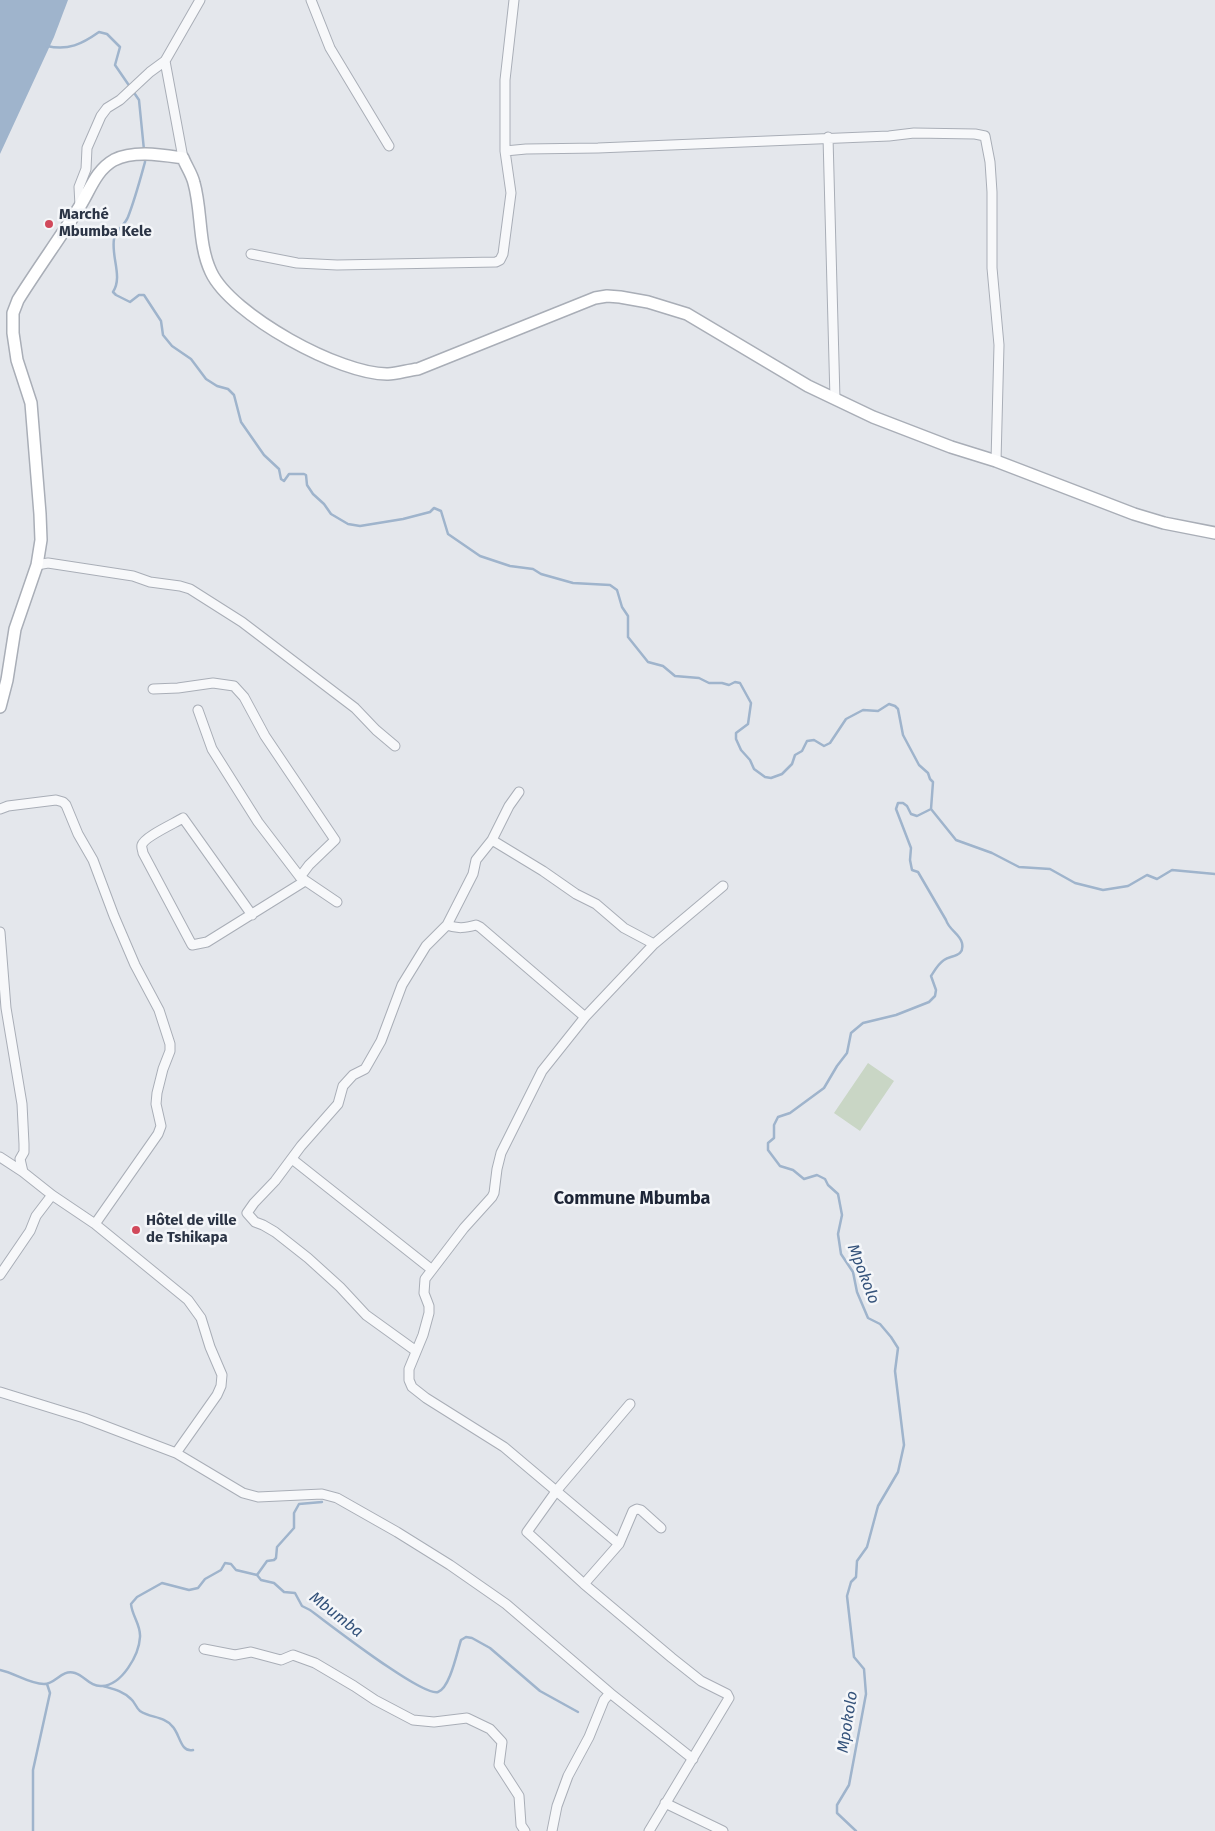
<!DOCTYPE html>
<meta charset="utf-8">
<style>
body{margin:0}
canvas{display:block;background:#e4e7ec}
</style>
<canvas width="1215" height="1831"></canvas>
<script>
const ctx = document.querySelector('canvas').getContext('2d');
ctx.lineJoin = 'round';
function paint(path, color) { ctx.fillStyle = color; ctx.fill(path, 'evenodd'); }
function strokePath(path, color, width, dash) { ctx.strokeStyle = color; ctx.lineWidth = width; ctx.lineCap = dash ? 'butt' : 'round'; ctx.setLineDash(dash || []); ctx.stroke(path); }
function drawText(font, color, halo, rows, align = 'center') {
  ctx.font = font + ' "Fira Sans",sans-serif'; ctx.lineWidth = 5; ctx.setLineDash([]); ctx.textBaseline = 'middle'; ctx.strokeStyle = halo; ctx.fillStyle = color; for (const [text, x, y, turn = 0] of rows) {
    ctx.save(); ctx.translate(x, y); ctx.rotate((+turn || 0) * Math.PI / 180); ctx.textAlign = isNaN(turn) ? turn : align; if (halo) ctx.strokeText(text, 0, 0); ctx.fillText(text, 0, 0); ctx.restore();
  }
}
const green = new Path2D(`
 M868,1063L894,1081L860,1131L834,1113Z`);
const water = new Path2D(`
 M0,0H68L54,37L0,154Z`);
const stream = new Path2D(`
 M47,46C68,51 82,44 99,32L107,34L120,47L115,65L139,100L144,150
 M145,158V162C140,180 135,199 128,217C125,225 115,231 114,239C111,257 123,277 113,292L116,295L130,302L139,295H144L161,321L163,335L172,346L191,359L206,379L217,386L228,389L234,395L241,422L264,455L279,469L281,479L284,481L289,474H304L306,475L307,485L313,494L324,504L331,514L348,524L360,526L403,519L430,512L434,508L441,511L448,534L480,556L510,566L533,569L541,574L573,583L610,585L617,590L622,607L628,616V637L648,662L663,666L675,676L699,678L709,683H722L729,685L735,682L740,683L751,703L748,724L736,733V739L741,750L750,760L754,769L765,777L771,778L782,774L792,764L795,755L802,751L807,741L814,740L824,746L830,743L846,719L863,710L878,711L889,704L895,706L898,709L903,735L919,765L928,773L930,779L933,782L931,809L956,840L992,853L1019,867L1050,869L1075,883L1103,890L1128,886L1147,875L1157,879L1172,870L1215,874
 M257,1575L267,1561L274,1560L276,1558L277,1547L294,1528V1513L299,1504L322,1502
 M0,1670C15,1673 29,1684 44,1684C56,1684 61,1669 75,1673C85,1676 90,1687 102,1686C122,1685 139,1655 140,1637C141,1625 132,1616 131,1604L137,1597L162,1583L189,1590L198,1588L205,1579L221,1570L225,1563L231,1564L236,1570L257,1575L261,1580L274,1583L284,1592L295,1593L302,1606L310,1610C328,1623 422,1697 438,1692C450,1688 457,1652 461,1640L466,1637L472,1638L490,1648L540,1691L578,1712
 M103,1686C113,1689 123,1691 131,1699C135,1702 136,1708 140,1711C150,1718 164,1716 172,1726C180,1733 180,1753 193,1750
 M33,1831V1770L50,1693L47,1684
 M856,1831L837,1813V1805L849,1785L866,1694L864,1669L854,1657L847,1596L851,1582L856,1577L857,1561L867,1547L878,1506L898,1472L904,1445L895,1371L898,1348L891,1337L880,1324L868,1318L857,1292L853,1272L841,1254L838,1234L842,1215L838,1194L828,1185L825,1179L817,1175L804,1179L793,1170L780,1166L768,1150V1143L774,1138V1125L778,1117L790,1113L824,1088L837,1066L847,1053L851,1033L863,1023L896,1015L929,1002L935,996L936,990L931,976C935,970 938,964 944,960C951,955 965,957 962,943C960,934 949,930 946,920L918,872L912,870L910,860L911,848L896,809L898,803H903L907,806L911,814L917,816L931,809`);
const street = new Path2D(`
 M311,0L330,48L389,146
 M165,61L183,158
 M828,137L835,399
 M505,151L526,149L598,148L889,136L914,133L975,134L985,136L990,162L992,192V268L999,345L996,461
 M80,206L79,187L86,169L87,148L101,116L107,108L120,100L150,72L165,61L200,0
 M251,254L297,263L337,265L496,262L500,260L503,254L511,193L505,151V80L514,0
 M37,565L48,563L133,576L150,582L180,586L190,589L242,622L355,708L376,730L395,746
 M153,689L178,688L213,683L234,686L244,697L265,736L335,840L309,865L300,877
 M198,710L212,749L258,822L300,877L337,902
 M0,809L8,806L56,800L63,802L66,805L78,834L93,860L114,916L135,965L159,1010L170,1044V1051L163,1069L157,1093L156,1104L161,1126L158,1134L95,1224
 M492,840L543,871L576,894L596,904L624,928L654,944
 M252,915L183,818C175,823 144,837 142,845C141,847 143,851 143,853L192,945L207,942L305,881
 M447,925C458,929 465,928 476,925L480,927L585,1017
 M0,932L6,1008L22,1104L24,1144V1152L20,1159L23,1172
 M0,1157L23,1172L52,1195L95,1224L188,1300L201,1318L210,1347L222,1375L221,1386L217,1395L176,1453
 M292,1159L431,1269
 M0,1275L30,1231L36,1216L52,1195
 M416,1351L366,1315L340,1287L308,1258L275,1232L263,1225L255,1222L247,1213L254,1203L275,1181L301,1146L338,1104L343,1086L353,1075L365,1069L381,1041L402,985L426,946L447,925L473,874L476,860L492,840L509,806L519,792
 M0,1392L84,1418L176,1453L243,1493L258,1497L322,1494L337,1498L397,1532L450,1565L506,1604L610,1693L693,1759
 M630,1404L557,1490L527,1532L584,1584L672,1658L701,1681L727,1694L729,1698L649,1831
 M619,1544L504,1447L426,1398L412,1387L409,1380V1369L423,1335L429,1313V1306L424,1293L425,1279L464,1228L492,1197L494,1193L497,1169L501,1153L542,1071L585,1017L654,944L723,886
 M584,1584L619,1544L633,1511L637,1509L641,1510L661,1528
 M204,1649L235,1655L251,1652L281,1660L293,1655L315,1663L354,1686L375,1700L413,1720L434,1722L467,1718L490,1729L502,1742L499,1765L519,1796L521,1825L525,1831
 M665,1803L723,1831
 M552,1831L557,1806L568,1776L589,1737L604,1700L610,1693`);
const secondary = new Path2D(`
 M0,707L7,680L15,629L37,565L41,540L40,514L31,403L17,360L13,333V313L18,300C38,268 60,238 80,206C90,190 96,170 114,160C134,150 162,155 183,158C186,166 192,174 194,183C202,211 198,245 211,272C231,315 341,375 388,374C397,374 408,370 418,369L595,298L607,296L620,297L648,302L687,314L808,386L873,417L951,447L996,461L1134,514L1164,523L1215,533`);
const markers = [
 [49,224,5,"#d1495b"],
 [136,1230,5,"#d1495b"]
];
const poiNames = [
 ["Marché",59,215],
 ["Mbumba Kele",59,232],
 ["Hôtel de ville",146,1221],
 ["de Tshikapa",146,1238]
];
const waterNames = [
 ["Mpokolo",863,1274,69],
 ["Mbumba",336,1615,38],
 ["Mpokolo",848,1722,-81]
];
const quarterNames = [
 ["Commune Mbumba",632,1199]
];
paint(green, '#c9d6c5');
paint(water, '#9fb4cc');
strokePath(stream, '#9fb4cc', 2.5);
strokePath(street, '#a9aeb7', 11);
strokePath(secondary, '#a9aeb7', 14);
strokePath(street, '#f7f8fa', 9);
strokePath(secondary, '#fff', 11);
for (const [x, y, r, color] of markers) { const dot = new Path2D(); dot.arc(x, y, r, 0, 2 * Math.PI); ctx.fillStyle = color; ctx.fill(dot); strokePath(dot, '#f4f6f9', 2); }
drawText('bold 15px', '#2b3445', '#f4f6f9', poiNames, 'left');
drawText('italic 16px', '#34527a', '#f4f6f9', waterNames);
drawText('bold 18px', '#1d2536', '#f4f6f9', quarterNames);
</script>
